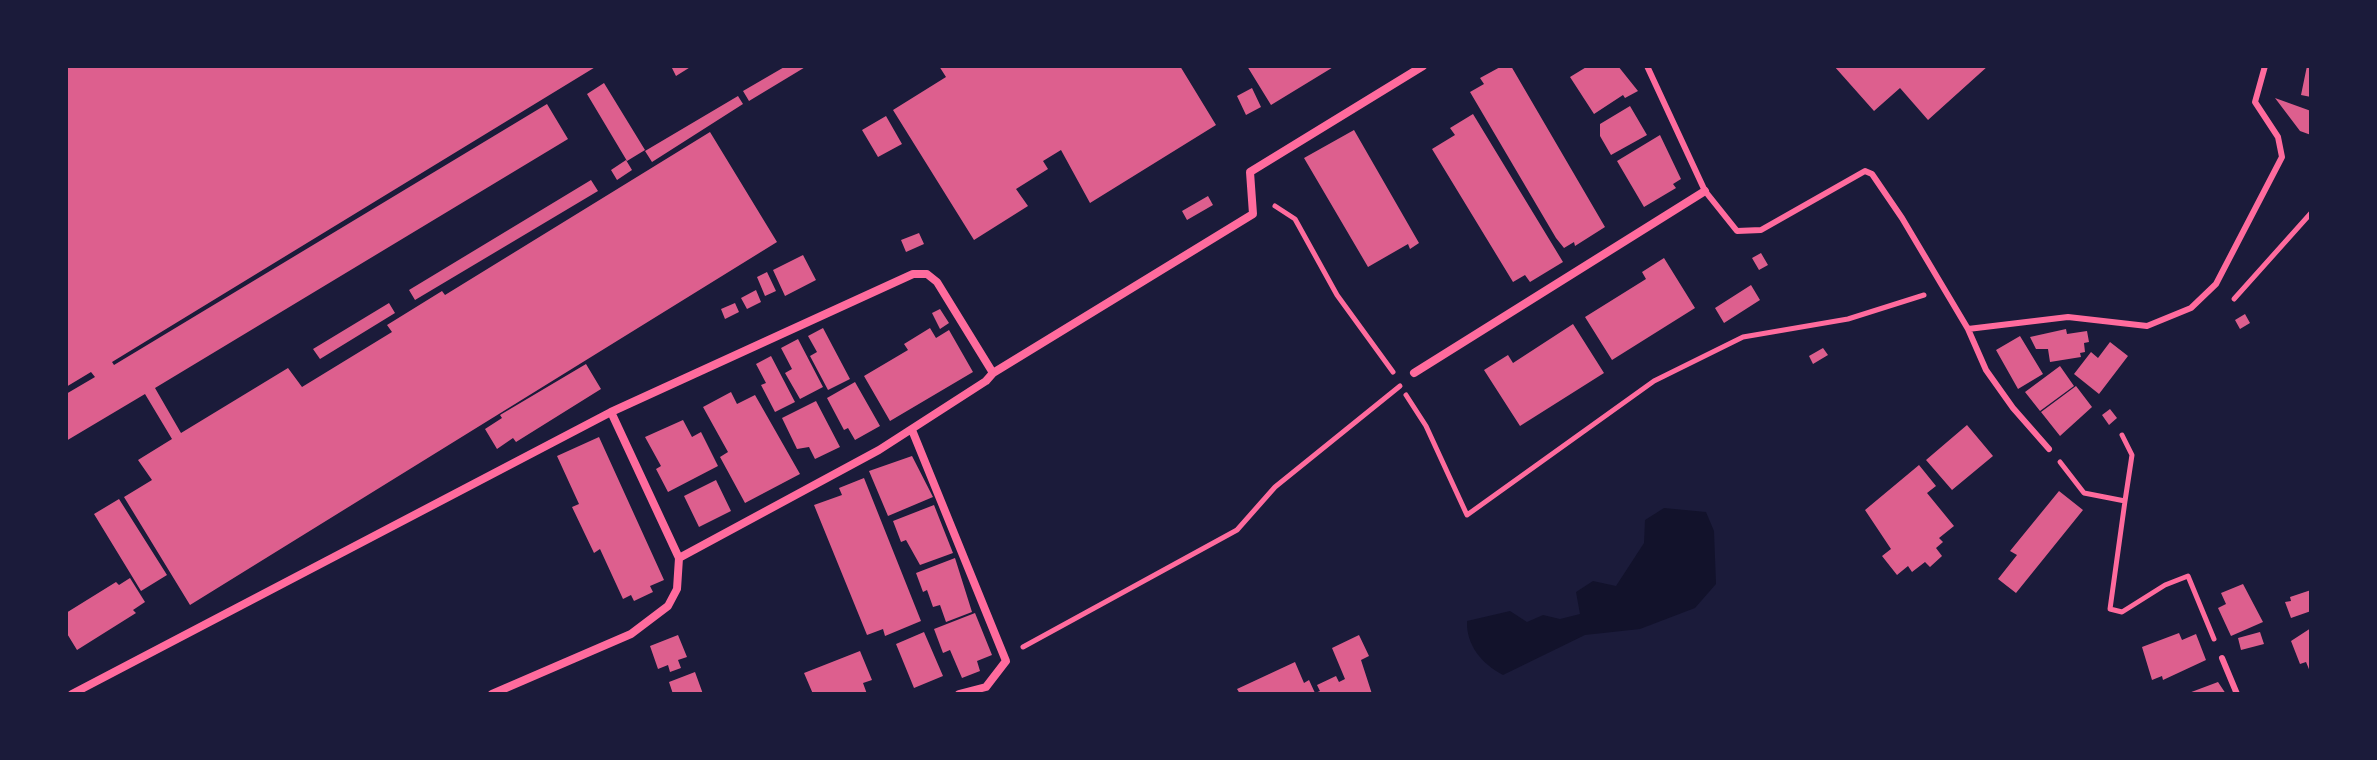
<!DOCTYPE html>
<style>
body{margin:0}
#map{position:relative;width:2377px;height:760px;overflow:hidden;background:#1b1b3a;font-family:Raleway,sans-serif}
canvas{display:block}
.frame{position:absolute;inset:0;border:68px solid #1b1b3a;pointer-events:none}
</style>
<div id="map">
<canvas width="2377" height="760"></canvas>
<div class="frame"></div>
</div>
<script>
const ctx = document.querySelector('canvas').getContext('2d');
ctx.lineJoin = 'round';
function paint(path, color) { ctx.fillStyle = color; ctx.fill(path, 'evenodd'); }
function strokePath(path, color, width, dash) { ctx.strokeStyle = color; ctx.lineWidth = width; ctx.lineCap = dash ? 'butt' : 'round'; ctx.setLineDash(dash || []); ctx.stroke(path); }
const water = new Path2D(`
 M1664,508L1706,512L1714,531L1716,584L1695,608L1640,629L1585,635L1503,675C1482,664 1466,645 1467,621L1510,611L1527,622L1543,615L1560,619L1580,614L1576,592L1593,581L1616,586L1644,543L1645,520Z`);
const building = new Path2D(`
 M66,66H597L112,362L114,365L547,104L568,139L155,388L181,433L288,368L302,387L392,332L387,325L442,291L445,295L710,132L777,242L190,605L124,497L152,480L138,460L172,439L145,394L66,441V394L95,377L91,372L66,387Z
 M671,66H692L676,76Z
 M786,66H807L749,101L743,91Z
 M939,66H1180L1216,125L1090,203L1061,150L1043,161L1048,169L1016,189L1028,206L974,240L893,110L946,77Z
 M1247,66H1335L1271,105Z
 M1502,66H1511L1605,227L1575,246L1574,242L1564,248L1556,238L1470,92L1484,84L1480,78Z
 M1588,66H1618L1638,91L1625,98L1623,95L1594,114L1570,77Z
 M1834,66H1988L1928,120L1900,88L1874,111Z
 M2307,66H2311V97L2301,95Z
 M604,83L645,150L627,161L587,94Z
 M1252,88L1261,107L1246,115L1237,96Z
 M738,96L743,104L652,162L645,151Z
 M2275,98L2311,111V135L2300,131Z
 M1630,106L1647,135L1611,155L1600,136V124Z
 M1473,114L1563,262L1530,282L1525,275L1513,282L1432,149L1455,135L1450,128Z
 M886,116L902,144L878,157L862,130Z
 M1354,130L1419,243L1410,249L1408,244L1368,267L1304,158Z
 M1660,135L1681,179L1673,184L1676,188L1644,207L1617,161Z
 M626,160L632,170L617,180L611,170Z
 M591,180L598,191L415,300L409,290Z
 M1208,196L1213,205L1187,220L1182,211Z
 M919,233L924,244L906,252L901,240Z
 M1761,253L1768,265L1759,270L1752,258Z
 M803,255L816,280L785,296L773,270Z
 M1664,258L1695,308L1612,360L1585,317L1646,279L1642,272Z
 M767,272L776,291L765,296L757,277Z
 M1751,285L1760,300L1724,323L1715,308Z
 M756,290L761,302L747,309L741,298Z
 M389,303L395,313L320,359L313,349Z
 M735,303L739,312L725,319L721,309Z
 M940,309L949,323L940,329L932,313Z
 M2245,314L2250,323L2240,329L2235,320Z
 M1573,324L1604,373L1520,426L1484,370L1508,355L1513,363Z
 M823,328L850,379L828,390L810,356L817,352L808,336Z
 M930,328L936,338L949,330L973,372L890,421L864,376L908,350L904,344Z
 M2066,329L2067,334L2087,331L2089,342L2084,343L2085,352L2080,353L2081,357L2050,362L2048,349H2036L2030,337Z
 M2020,336L2043,374L2018,389L1996,350Z
 M798,339L823,387L800,399L785,373L792,369L781,348Z
 M2110,342L2128,356L2099,394L2074,374L2091,352L2098,358Z
 M1823,348L1828,355L1813,364L1809,356Z
 M771,356L795,402L775,412L761,385L766,383L756,364Z
 M586,364L601,389L516,442L513,438L497,449L485,429L502,418L500,415Z
 M2060,366L2074,386L2040,411L2025,392Z
 M855,382L880,426L855,440L848,428L844,430L827,398Z
 M2076,386L2092,407L2060,436L2041,412Z
 M731,392L737,404L755,395L800,474L745,503L720,457L728,452L703,407Z
 M816,401L840,447L815,459L809,447L797,449L782,418Z
 M2110,409L2117,418L2109,425L2102,415Z
 M683,420L692,437L701,432L718,466L668,492L656,469L661,466L645,437Z
 M1967,425L1993,456L1952,490L1926,460Z
 M599,437L664,580L650,586L653,592L634,601L631,595L623,599L600,549L594,553L572,507L579,504L557,456Z
 M912,456L933,497L888,516L869,471Z
 M1919,465L1936,486L1927,493L1954,526L1939,538L1943,542L1936,548L1942,556L1930,567L1925,562L1912,572L1908,566L1897,575L1882,556L1891,549L1865,510Z
 M864,478L921,621L885,636L883,629L867,635L814,505L842,495L839,488Z
 M716,480L731,511L699,527L684,496Z
 M2059,491L2083,510L2016,593L1998,579L2017,555L2010,551Z
 M119,499L167,575L141,591L94,514Z
 M934,505L953,553L920,565L906,540L901,542L893,521Z
 M955,558L972,612L946,622L940,605L933,607L927,590L923,592L916,573Z
 M130,578L145,602L133,610L136,613L77,650L66,632V613L116,582L119,585Z
 M2243,584L2263,622L2231,636L2218,608L2226,604L2221,593Z
 M2311,590V611L2291,618L2285,602L2291,601L2290,597Z
 M975,613L992,655L977,661L980,671L962,678L950,650L943,653L934,629Z
 M2311,628V674L2306,662L2300,664L2291,641Z
 M924,632L943,676L914,688L896,644Z
 M2260,632L2264,644L2241,650L2238,638Z
 M2179,633L2182,640L2196,634L2206,660L2163,680L2162,676L2152,680L2142,647Z
 M678,635L687,657L678,660L681,668L670,672L668,665L658,669L650,646Z
 M1359,635L1369,656L1361,660L1372,694H1240L1237,689L1295,662L1304,683L1309,680L1315,693L1320,691L1317,685L1336,676L1339,682L1345,679L1332,648Z
 M860,651L872,680L863,683L867,694H813L804,673Z
 M695,672L703,694H673L669,682Z
 M2218,682L2226,694H2186Z`);
const path = new Path2D(`
 M1275,206L1295,219L1337,295L1393,372
 M2234,299L2311,213
 M1406,395L1426,426L1467,515L1654,381L1743,337L1848,319L1924,295
 M2122,435L2132,455L2125,501
 M2060,462L2084,493L2125,501L2110,609L2122,612L2165,585L2188,576L2214,639
 M1023,647L1237,530L1275,487L1400,386`);
const service = new Path2D(`
 M1647,66L1705,191L1737,231L1761,230L1865,171L1872,174L1902,218L1968,329L1986,370L2013,408L2049,449
 M1968,329L2068,317L2147,326L2191,308L2216,284L2282,157L2278,137L2255,102L2265,66
 M2222,658L2237,694`);
const minor = new Path2D(`
 M1414,373L1705,191
 M912,430L1006,661L986,687L959,694
 M679,558L879,450L986,381L993,373
 M72,694L611,412L913,274H927L937,282L993,373L1253,214L1250,172L1423,66
 M492,694L631,634L668,606L677,589L679,558L611,412`);
paint(water, '#12122b');
paint(building, '#dd5f8e');
strokePath(path, '#ff6b9d', 5);
strokePath(service, '#ff6b9d', 6);
strokePath(minor, '#ff6b9d', 8);
</script>
